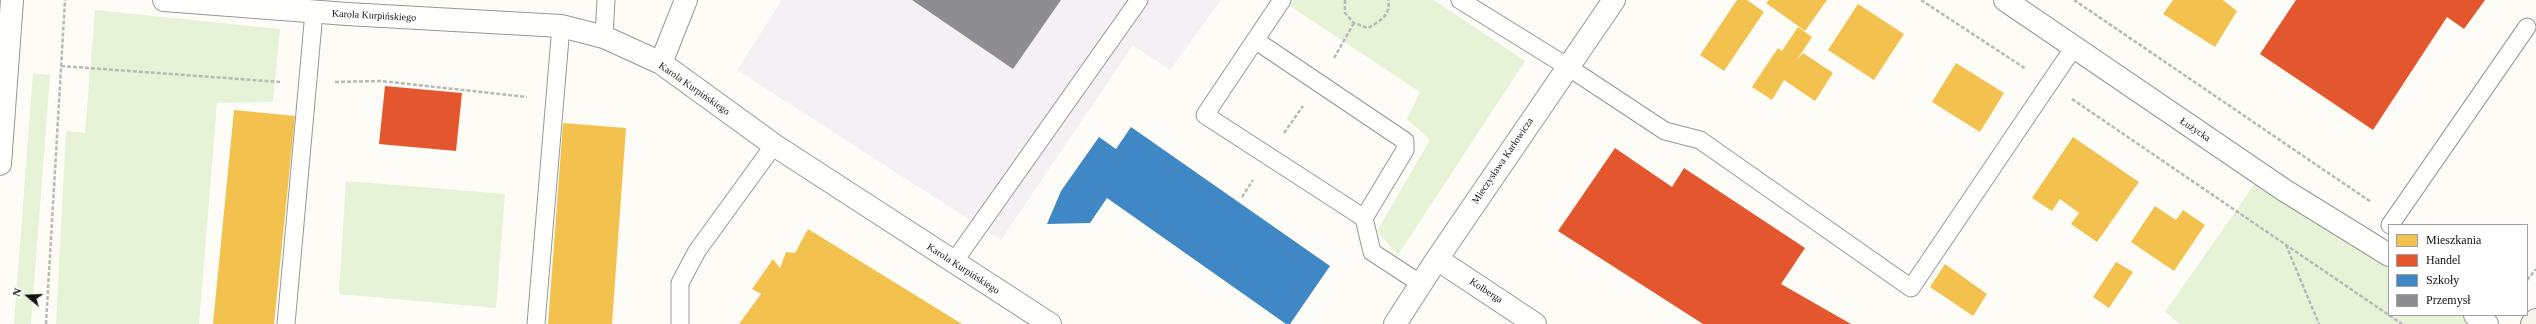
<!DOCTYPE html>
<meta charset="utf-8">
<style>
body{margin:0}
#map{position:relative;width:2536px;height:324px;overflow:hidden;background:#fdfcf7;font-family:Georgia,serif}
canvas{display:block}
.legend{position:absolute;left:2388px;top:224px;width:140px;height:92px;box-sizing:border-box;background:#fff;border:1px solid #a0a0a0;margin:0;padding:5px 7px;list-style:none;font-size:12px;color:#111}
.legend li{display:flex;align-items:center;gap:8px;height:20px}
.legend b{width:20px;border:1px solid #a0a0a0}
.north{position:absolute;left:8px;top:276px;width:40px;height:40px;-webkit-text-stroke:3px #fff;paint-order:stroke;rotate:289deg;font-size:11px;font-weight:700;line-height:16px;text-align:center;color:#111}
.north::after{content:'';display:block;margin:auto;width:14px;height:18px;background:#111;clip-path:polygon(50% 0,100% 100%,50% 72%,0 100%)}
</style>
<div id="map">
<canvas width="2536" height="324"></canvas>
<ul class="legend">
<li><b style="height:11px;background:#f2c14e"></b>Mieszkania</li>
<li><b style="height:11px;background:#e4572e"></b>Handel</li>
<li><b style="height:11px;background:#3f88c5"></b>Szkoły</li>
<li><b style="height:11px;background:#8d8d92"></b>Przemysł</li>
</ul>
<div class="north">N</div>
</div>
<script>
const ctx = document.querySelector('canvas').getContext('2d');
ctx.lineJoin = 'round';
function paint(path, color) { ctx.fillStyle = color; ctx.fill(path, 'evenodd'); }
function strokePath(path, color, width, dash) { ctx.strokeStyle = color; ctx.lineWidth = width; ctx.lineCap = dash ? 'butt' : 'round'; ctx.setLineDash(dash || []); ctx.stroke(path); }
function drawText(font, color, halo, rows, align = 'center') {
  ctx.font = font + ' Georgia,serif'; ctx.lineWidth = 4; ctx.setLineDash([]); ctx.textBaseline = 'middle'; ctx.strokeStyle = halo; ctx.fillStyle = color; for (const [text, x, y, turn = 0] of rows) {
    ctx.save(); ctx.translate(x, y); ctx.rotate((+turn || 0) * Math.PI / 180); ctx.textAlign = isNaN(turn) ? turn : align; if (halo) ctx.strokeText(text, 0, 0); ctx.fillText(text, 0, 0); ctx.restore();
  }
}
const industrial = new Path2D(`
 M782,0H1221L1170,70L1133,45L1001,240L737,70Z`);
const green = new Path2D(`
 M1294,0H1434L1525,61L1398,255L1377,231L1430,140L1407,119L1420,92L1290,6Z
 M95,10L280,29L273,102L217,103L199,324H56L66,131L85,133Z
 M33,73L50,75L31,324H14Z
 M2261,175L2389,255V315H2475L2487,324H2180L2165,312Z
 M346,181L505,194L496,308L339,294Z`);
const homes = new Path2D(`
 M1737,0H1747L1764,12L1724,71L1700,55Z
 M1769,0H1827L1805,31L1766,3Z
 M2173,0H2223L2237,11L2215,47L2163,14Z
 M1858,4L1904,34L1874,80L1828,50Z
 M1798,27L1812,37L1796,61L1803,53L1833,73L1815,101L1784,80L1772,100L1752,87L1778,48L1782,51Z
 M1956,63L2004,93L1980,132L1932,102Z
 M234,110L295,116L274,324H213Z
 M563,123L626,128L612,324H548Z
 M2073,137L2139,182L2097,242L2071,224L2079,213L2060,199L2052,211L2032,198Z
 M2155,206L2176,220L2183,210L2205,225L2174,271L2131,242Z
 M808,229L962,324H739L761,294L752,289L773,259L780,268L786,252L795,253Z
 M2116,262L2133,272L2109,308L2093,297Z
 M1945,264L1987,294L1973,316L1930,287Z`);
const shops = new Path2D(`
 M2296,0H2485L2464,29L2447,17L2373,130L2260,54Z
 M385,86L462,93L456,151L379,144Z
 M1615,148L1672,187L1684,168L1805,248L1781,284L1851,324H1703L1558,231Z`);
const schools = new Path2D(`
 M1131,127L1330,266L1290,324H1286L1107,198L1090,223L1047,224L1061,191L1099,137L1116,149Z`);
const industry = new Path2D(`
 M912,0H1061L1013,69Z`);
const path = new Path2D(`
 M1345,0V13L1354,23L1368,28C1379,22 1392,14 1388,0
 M1921,0L2026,69
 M2074,0L2371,202
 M1334,58L1354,23
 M61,66L280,82
 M335,82L381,81L527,97
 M2072,99L2402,324
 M1284,133L1303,106
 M1242,197L1253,180
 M2286,245L2319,324
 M2527,280L2536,269
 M46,324L65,0`);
const service = new Path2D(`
 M1282,0L1205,115L1364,218L1372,252L1421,284
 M1460,0L1568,67L1665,131L1700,140L1911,288L2074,47
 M604,37L606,0
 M1255,40L1405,141V150L1364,218
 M2390,225L2527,27
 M953,263L1139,0
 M286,324L314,12
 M536,324L561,26
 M680,324V283L697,251L774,145`);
const minor = new Path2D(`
 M164,0L347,14L561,26L604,37L661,63L774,145L1050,324
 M2005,0L2284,190L2389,255
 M661,63L686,0
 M1437,259L1535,324
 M2475,315L2487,324
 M1395,324L1437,259L1614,0`);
const tertiary = new Path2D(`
 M0,164L12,0`);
const secondary = new Path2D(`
 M2532,324L2536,320`);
const streetNames = [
 ["Karola Kurpińskiego",374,16,3],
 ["Karola Kurpińskiego",694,89,35],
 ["Łużycka",2195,130,34],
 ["Mieczysława Karłowicza",1503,161,-56],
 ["Karola Kurpińskiego",963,269,33],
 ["Kolberga",1486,291,33]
];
paint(industrial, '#f5f0f3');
paint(green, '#e7f3d7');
paint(homes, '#f2c14e');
paint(shops, '#e4572e');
paint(schools, '#3f88c5');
paint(industry, '#8d8d92');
strokePath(service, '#979795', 19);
strokePath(minor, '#979795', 24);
strokePath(tertiary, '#979795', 24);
strokePath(secondary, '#8e8d8b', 24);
strokePath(path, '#b9b9b8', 2.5, [4, 2]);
strokePath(service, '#fffffe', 17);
strokePath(minor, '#fffffe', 22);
strokePath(tertiary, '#fffffe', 22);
strokePath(secondary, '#f6f4eb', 22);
drawText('10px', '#111', '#fff', streetNames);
</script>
